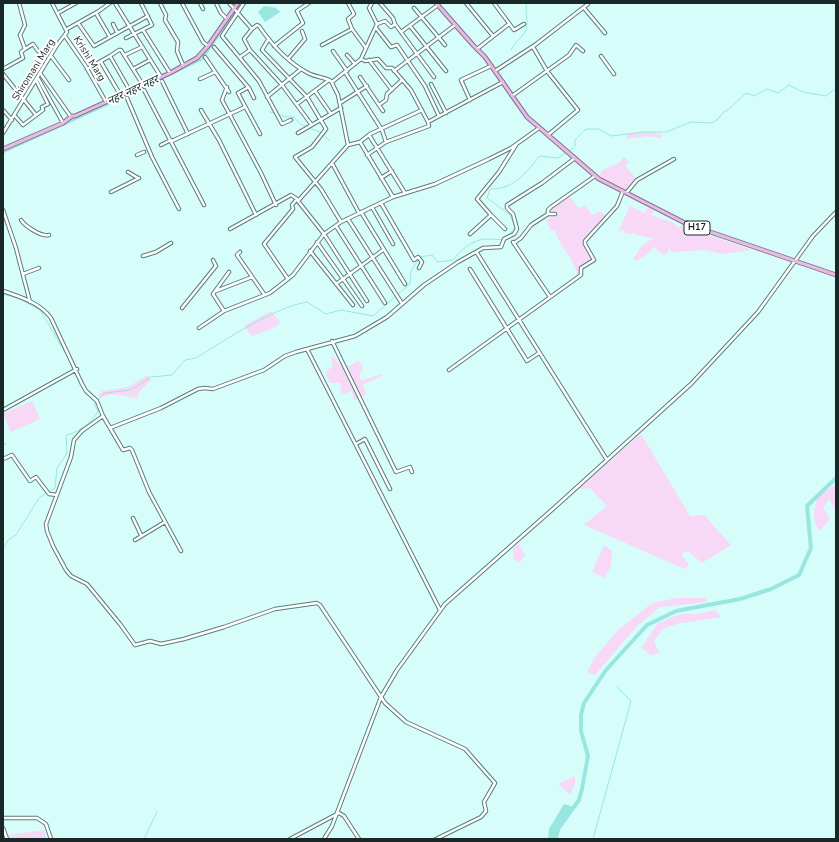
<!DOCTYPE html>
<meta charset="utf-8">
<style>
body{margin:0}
#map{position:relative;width:839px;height:842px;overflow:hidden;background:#d6fdf9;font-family:"Nunito Sans",sans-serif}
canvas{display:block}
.frame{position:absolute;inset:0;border:4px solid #192827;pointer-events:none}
</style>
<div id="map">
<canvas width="839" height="842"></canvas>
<div class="frame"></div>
</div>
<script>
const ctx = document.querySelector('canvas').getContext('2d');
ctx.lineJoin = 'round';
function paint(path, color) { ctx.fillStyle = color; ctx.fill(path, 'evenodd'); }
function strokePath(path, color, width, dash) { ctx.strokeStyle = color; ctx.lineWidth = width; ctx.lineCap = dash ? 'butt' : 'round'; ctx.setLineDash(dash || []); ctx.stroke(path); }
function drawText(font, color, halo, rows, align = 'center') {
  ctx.font = font + ' "Nunito Sans","Noto Sans Devanagari",sans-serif'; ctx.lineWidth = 4; ctx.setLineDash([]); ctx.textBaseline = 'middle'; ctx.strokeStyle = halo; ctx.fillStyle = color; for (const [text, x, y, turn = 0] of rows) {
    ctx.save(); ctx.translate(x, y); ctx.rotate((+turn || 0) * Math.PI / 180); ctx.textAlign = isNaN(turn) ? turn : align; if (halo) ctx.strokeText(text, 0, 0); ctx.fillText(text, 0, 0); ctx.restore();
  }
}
const green = new Path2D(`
 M649,132L662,134L661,138L647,136L627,139V134Z
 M625,157L629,162L625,165L636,179L628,190L600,177L601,171L621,162L622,158Z
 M569,196L579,208L585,206L592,215L600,211L608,218L590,239L584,240V244L592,260L580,266V273L578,275L572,261L558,239L555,230L551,231L546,220L554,216L553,213H550L551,209Z
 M630,206L645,213L648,207L654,210L651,215L674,223L678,228L681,225L751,250L723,254L705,250L671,252L669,247L668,252L664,255L654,247L646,255L636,261L634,258L640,248L649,240L651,242V239L660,240L636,235L635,232L630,234L625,233L624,230L618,232Z
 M271,311L280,322L276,327L252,336L244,326Z
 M333,355C338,365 347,371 356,361L360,362L363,369L359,375L361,381L381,374L382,376L363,385L366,394L357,400H354L352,391L342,394L340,383H331L326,375L327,371L333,366L331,357Z
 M148,375L151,380L139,392L137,398C125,396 112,392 100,398L98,395L102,391L128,387Z
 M32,401L40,419L11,432L3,414Z
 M641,434L690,516L704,515L731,545L702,563L688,551L684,552L682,555L689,565L685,569L584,525L607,506L590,488L578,489Z
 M836,484V511L829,499L823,508L830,519L819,531C812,520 814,510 817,497Z
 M519,544L525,555L520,562L513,559V548Z
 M604,545L612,551L611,566L604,578L592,572Z
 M677,598H705L708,602L660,607L637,626L595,675L587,672L595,657L618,630L652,603Z
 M715,610L721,617L677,624L664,628L654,641L659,653L651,655L641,648L658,623L680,614H697Z
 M575,776V783L570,795L558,784Z
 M44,830L47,839H9L7,835Z`);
const water = new Path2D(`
 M264,6L276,8L280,12L265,22L258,12Z
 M564,804L573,807L558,830L557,839H548L549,829Z`);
const stream = new Path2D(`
 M511,50C515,41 523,38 526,29C529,20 524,11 527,3
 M270,112L275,113
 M278,114L286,117H294C298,122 301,126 308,126
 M309,128L322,133
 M324,135L330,141
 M575,146V140L586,129H599L611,136L644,132H666L691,122L712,123L718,119L724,112L729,109L746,93L754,96L767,89L778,93L789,85L803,92L826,96L836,88
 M3,294L20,299L40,310L69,359
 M398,294L410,284L411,271L420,257L432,255L438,262L453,260C461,251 468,243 480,240C496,236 502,247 515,227L510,215L487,198L490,189C514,190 526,172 540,156L558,158L573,148
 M3,445L6,444
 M3,549L8,540L16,535L39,498L55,488L57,468L67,453L66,435C78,433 93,422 98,411L94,404L105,393L131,390L151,377L172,375L185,360L196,358C227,339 273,308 307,302L326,314L341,310L373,316L396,296
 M144,839L157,812
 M593,839L631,701L617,687`);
const canal = new Path2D(`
 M3,152L145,87L202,59L241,3`);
const river = new Path2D(`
 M556,839L558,829L579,800L582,789L588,756L581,731V715L584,703L606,670L647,625L676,611L740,599L771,589L799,575L811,548L807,506L836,478`);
const minor = new Path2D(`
 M19,3L25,25L20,35L25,49L33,44L38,51
 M115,3L161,77
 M160,3L166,15L165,20L178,42L177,51L183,65
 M182,3L203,42L208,46
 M200,3L203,9
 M216,3L221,13L227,19
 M229,3L252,29L257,25L259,26C272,45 287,62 308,73C315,77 324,77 331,81L338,95L348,145L298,201L324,234L367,301
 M244,3L222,36L259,81L282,124L291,120
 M348,3L354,14L348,19L352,29
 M380,3L393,18L395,24L434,77
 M466,3L493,36
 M494,3L514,30L524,24
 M414,8L445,45
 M584,8L605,33
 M58,13L76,3
 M96,13L110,37
 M78,23L94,46L148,16
 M113,24L117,32
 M377,24L385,21L391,27L395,24
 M410,26L446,71
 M376,28L391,47L397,45L425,86L439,116
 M67,29L99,11L110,3
 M252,29L244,39L250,50L282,85L311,124
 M143,30L170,73
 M401,32L438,5
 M65,36L85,65L106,102
 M126,38L152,25L141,3
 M268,40L262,50L307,97L326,129L312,147L295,157L321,189L341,222
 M322,45L352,29L366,48
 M274,46L303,23L297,11L309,3
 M214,47L249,88L254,98
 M533,47L547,71L578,110L548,135
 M477,49L509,24
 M333,51L347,71
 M125,55L142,47
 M347,55L355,64
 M51,56L69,80
 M110,56L119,50H121L143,85
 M601,56L614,74
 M205,57L229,92
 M240,57L250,50
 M288,59L305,39L302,31
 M361,59L365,61L378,59L386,68H392L411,90L428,122
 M369,60L392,90
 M101,62L121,96
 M3,69L23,58L21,52L25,49
 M87,69L110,56L130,91
 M133,69L150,60
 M394,71L455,25
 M495,71L535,45L588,4
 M345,72L382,130L386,142
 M40,73L71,117
 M3,74L36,115
 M360,77L383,111
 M38,78L63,123
 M200,79L215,72
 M162,81L188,134
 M332,82L361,59L377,24L369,8L372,3
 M431,84L446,113
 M227,87L222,100L261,173L276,205
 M247,88L238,93L260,134
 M144,90L204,205
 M315,91L331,114
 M512,96L569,55L576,45L583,51
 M267,97L301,69
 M127,98L152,157L179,209
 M470,100L461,80L491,66
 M340,103L367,86
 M297,104L329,80
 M379,105L386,100L387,94L402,80
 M3,110L12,120
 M201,110L219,140L256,215
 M15,116L23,125L43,110L42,107L48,104L36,80
 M3,133L57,45L67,32L52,3
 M298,133L341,108
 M369,135L405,193
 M172,141L245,107
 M360,142L370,134L422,110
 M161,145L171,140
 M348,145L360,142L393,197
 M137,155L144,152
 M367,155L386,142L429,126L428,122L503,82
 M332,163L359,213
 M128,172L138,178
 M381,178L392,171
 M111,192L139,178
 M627,192L637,180L674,159
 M381,203L414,260L418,257L422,262L419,268
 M372,207L393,244
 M3,210L16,248L30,302
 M361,212L405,284
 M555,214H548V210L551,207L595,176
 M491,215L505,229
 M348,219L401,302
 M21,220C25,226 41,237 49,235
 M336,226L385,303
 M230,229L291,195L297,199
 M470,234L491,215L477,199L499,172L516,145
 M317,242L362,306
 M513,242L550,297
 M514,243L521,238L531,225L548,214
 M310,251L353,305
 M240,252L237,255L264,294
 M477,253L607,460
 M143,256L156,252L171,243
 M470,269L527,361L539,353
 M23,274L39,268
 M288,279L264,244L293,209L292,205L297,199L298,200
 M336,284L383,250
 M3,291C21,297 40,303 51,318L82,384L86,391L97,401L103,416L123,450L130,448L132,450L149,492L181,551
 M216,291L252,277
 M182,308L216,266L213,260
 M224,311L213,294L229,272
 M199,328L224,311L270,293L293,275L324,234L341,222L393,197L435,184L489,159L511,148L539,128
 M332,341L396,472L410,467L412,472
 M307,349L440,610
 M449,370L581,275V268L594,260L585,244V241L617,206L623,191
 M3,410L77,369
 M103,416L82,431L74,440L71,457L46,524L47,531L53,546L66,570L71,576L87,584L120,624L135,645L150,641L161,644L184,639L224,627L275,609L317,603L320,605L385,703L406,722L465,749L495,783L484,802L486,811L481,817L436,839
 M110,428L161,408L198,389L204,388L213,389L264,370L285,356L296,352L355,336L387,317L424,285L458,262L483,248L501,247L504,239L514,234L517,229L513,214L507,208V205L542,183L575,158
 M356,444L365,439L390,489
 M3,459L12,455L30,481L36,477L49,494L57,495
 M133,518L141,535
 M135,540L165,522
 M3,818H37L46,824L51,839
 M3,828L7,839
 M290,839L339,813L344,816L359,839
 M324,839L332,826L381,697L397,670L445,604L554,508L691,384L758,312L813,236L836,212`);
const major = new Path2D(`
 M436,3L473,45L485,57L527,117L599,179L687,224L836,275
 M3,149L63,123L72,116H75L170,73L197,58L208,46L238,3`);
const shields = [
 [697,228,26]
];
const shieldNames = [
 ["H17",697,228]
];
const streetNames = [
 ["Krishi Marg",89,59,58],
 ["Shiromani Marg",34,70,-58]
];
const waterNames = [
 ["नहर नहर नहर",133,91,-25]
];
paint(green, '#f7d8f6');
paint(water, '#99e6e0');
strokePath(stream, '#99e6e0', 1);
strokePath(canal, '#99e6e0', 2.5);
strokePath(river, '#99e6e0', 4);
strokePath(minor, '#5a7d7a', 4.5);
strokePath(major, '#8f6e94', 5);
strokePath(minor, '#fff', 2.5);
strokePath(major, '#e2bfe2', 3);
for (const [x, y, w] of shields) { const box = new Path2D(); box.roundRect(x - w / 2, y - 7, w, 14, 3); ctx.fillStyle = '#fff'; ctx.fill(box); strokePath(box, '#192827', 1); }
drawText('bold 9px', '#192827', null, shieldNames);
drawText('10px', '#192827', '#fff', streetNames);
drawText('italic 11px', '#0b322f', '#fff', waterNames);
</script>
